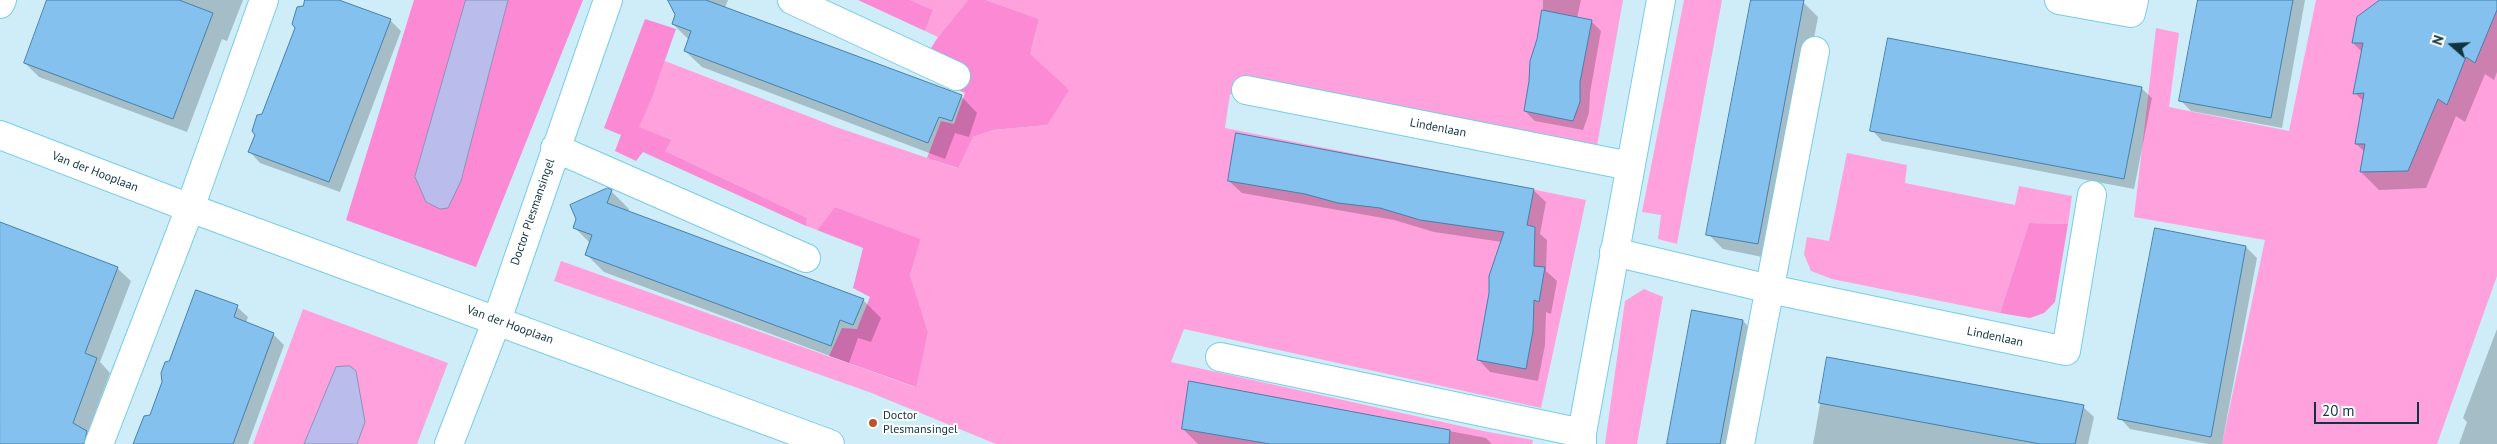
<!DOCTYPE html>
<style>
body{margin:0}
#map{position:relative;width:2497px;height:444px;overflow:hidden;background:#ceedf8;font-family:"PT Sans",sans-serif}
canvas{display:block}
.north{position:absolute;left:2427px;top:20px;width:50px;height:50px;-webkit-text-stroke:4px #fff;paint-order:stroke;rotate:289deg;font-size:14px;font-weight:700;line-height:20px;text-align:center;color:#10343f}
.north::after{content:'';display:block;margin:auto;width:18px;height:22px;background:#10343f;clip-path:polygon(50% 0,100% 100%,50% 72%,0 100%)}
.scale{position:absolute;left:2314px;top:402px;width:105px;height:22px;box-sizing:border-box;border:2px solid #10343f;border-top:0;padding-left:6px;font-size:15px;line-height:18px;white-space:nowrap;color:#10343f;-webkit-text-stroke:4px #fff;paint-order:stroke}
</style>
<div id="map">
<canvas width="2497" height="444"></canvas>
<div class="north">N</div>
<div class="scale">20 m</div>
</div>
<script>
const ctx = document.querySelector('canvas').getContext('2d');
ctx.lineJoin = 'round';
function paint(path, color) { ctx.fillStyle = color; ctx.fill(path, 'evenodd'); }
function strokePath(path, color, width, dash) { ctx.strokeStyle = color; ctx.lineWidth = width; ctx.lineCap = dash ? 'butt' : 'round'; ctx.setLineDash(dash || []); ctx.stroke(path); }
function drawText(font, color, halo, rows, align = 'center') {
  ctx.font = font + ' "PT Sans",sans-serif'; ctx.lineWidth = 4; ctx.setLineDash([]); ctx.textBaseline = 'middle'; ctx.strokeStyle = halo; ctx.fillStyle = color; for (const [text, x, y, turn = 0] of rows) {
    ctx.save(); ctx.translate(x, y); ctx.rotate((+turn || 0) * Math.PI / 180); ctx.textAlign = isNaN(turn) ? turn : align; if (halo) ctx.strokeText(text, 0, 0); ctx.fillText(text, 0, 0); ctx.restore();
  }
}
const green = new Path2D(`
 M910,0H968L938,37L925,31L933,10Z
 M986,0H1623L1594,163L1230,94L1225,128L1586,200L1541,408L1184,329L1171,362L1483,431L1533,440L1532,444H996L869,392L554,281L561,261L915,387L928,334L910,275L921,239L835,207L817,230L806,226L807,218L665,151L672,140L638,127L665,61L836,127L957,168L973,137L993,130L1047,125L1030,54L1039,19Z
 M1684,0H1722L1677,244L1658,239L1661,215L1642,212Z
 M2316,0H2497V276L2437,444H2222L2265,240L2134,217L2156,28L2179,33L2169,107L2289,131Z
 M1847,153L1907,165L1905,183L2015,205L2019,186L2072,196L2068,224L2029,223L2000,313L1832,279L1811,271L1804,254L1807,237L1829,241Z
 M1644,289L1663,297L1637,444H1605L1625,301Z
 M303,309L448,363L417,444H357L364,422L356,372L336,367L304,444H253Z`);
const forest = new Path2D(`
 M414,0H466L415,177L461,181L508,0H583L476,267L346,220Z
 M858,0H910L933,10L925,31Z
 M968,0H986L1039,19L1030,54L1069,90L1047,125L993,130L973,137L958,168L927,158L941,121L954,124L965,93L916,72L938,37Z
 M645,19L676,29L652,97L639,127L672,140L665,151L807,218L806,226L643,152L636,161L615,151L621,135L604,128Z
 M835,207L921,239L910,275L928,333L916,387L829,356L842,328L857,329L870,297L853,288L863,248L817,230Z
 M2029,223L2068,224L2055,302L2044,313L2030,318L2000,313Z`);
const water = new Path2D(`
 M466,0H508L461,181L448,208L440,209L426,202L415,177Z
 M350,366L356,371L365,422L357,444H304L336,367Z`);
const shadow = new Path2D(`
 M48,0H243L227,41L222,39L187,132L39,77L25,63Z
 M306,0H335L390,20L401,31L340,192L260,163L250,152Z
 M676,0H728L725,8L961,96L977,113L969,137L955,133L945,159L702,67L685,51L689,40L673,24L676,15Z
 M1543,0H1581L1577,18L1591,21L1601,31L1590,93L1589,113L1583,130L1535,121L1525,111L1543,16Z
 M1752,0H1790L1803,2L1818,17L1772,259L1723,249L1708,234Z
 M2199,0H2305L2282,128L2191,111L2180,100Z
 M2382,0H2497V72L2494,80L2485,74L2465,122L2456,116L2426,188L2379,190L2361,172L2365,152L2356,144L2364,102L2355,93L2362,52L2353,43Z
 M2141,88L2152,98L2134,189L1882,141L1872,130Z
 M1229,181L1533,190L1546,202L1540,234L1547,240L1546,271L1557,281L1551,314L1546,312L1545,345L1538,381L1490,372L1478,359L1502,242L1434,232L1394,220L1242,193Z
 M611,191L629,209L628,212L863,300L881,318L871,342L858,338L849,363L604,272L586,254L591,244L575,228Z
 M0,224L117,268L131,281L100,362L110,373L87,434L96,444H0Z
 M2156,230L2246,247L2257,258L2222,444H2208L2130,429L2120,418Z
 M237,307L248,317L246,323L273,334L284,345L248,444H140L170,362Z
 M1743,321L1758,336L1737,444H1668Z
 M2497,329V444H2459L2467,422L2463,418Z
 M1828,359L2083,407L2094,417L2088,444H1813Z
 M1190,382L1486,438L1492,444H1198L1183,429Z`);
const building = new Path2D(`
 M47,0H179L213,13L173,119L24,63Z
 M305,0H339L391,19L329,182L248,152L255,135L252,131L257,115L262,114L295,28L292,24L297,7L303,6Z
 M668,0H706L962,95L952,121L939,117L928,143L684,51L691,31L672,24L675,15Z
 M1751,0H1804L1758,244L1706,235Z
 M2198,0H2293L2271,118L2179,101Z
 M2380,0H2497V10L2475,63L2466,57L2447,105L2438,99L2408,171L2360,172L2365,144H2355L2364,93L2353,94L2363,43H2352L2357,17Z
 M1542,10L1592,20L1580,82V102L1573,121L1524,111L1529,81L1530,61L1537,39Z
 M1888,38L2142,87L2124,179L1870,131Z
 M1236,133L1534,189L1527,225L1535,227L1534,266L1545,267L1539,302L1534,300L1533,331L1526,369L1477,360L1489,293V276L1504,232L1420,220L1380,208L1338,203L1305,194L1228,181Z
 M608,188L612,190L607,203L864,299L853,325L840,320L831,346L585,255L592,235L573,228L576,219L570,205Z
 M0,222L118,267L85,353L97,358L73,423L87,431L84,444H0Z
 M2155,228L2246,246L2211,437L2118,419Z
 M196,290L238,305L234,317L274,333L233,444H133L144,416L150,415L162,382L161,373L165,362L169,361Z
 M1692,310L1743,320L1720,444H1667Z
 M1827,357L2084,405L2075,444H2040L1819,403Z
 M1189,381L1450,430L1449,444H1270L1182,429Z`);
const minor = new Path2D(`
 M792,0L956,76
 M2059,0L2131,13L2134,0
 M0,4L2,0
 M1246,90L1630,166
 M555,148L806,258
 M1614,252L1770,289L2066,351L2092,195
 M1220,357L1582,433
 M99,444L190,208L264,0
 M449,444L497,320L608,0
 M1582,444V433L1661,0
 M1740,444L1815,51`);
const tertiary = new Path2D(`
 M0,135L190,208L830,444`);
const markers = [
 [873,423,5,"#bb542a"]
];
const streetNames = [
 ["Lindenlaan",1438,128,11],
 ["Van der Hooplaan",95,172,21],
 ["Doctor Plesmansingel",533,212,-71],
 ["Van der Hooplaan",510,325,20],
 ["Lindenlaan",1995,337,12]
];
const poiNames = [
 ["Doctor",883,416],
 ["Plesmansingel",883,430]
];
paint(green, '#fea1dc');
paint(forest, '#fb89d4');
paint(water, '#babdec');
strokePath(water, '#8794b8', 1);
paint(shadow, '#0003');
paint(building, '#85c1ee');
strokePath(building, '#4680aa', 1);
strokePath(minor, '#79cce7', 30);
strokePath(tertiary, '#79cce7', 30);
strokePath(minor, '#fff', 28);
strokePath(tertiary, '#fff', 28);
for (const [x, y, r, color] of markers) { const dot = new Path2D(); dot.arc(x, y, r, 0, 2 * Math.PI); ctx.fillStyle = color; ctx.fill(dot); strokePath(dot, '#fff', 2); }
drawText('12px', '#10343f', '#fff', streetNames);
drawText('12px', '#10343f', '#fff', poiNames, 'left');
</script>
